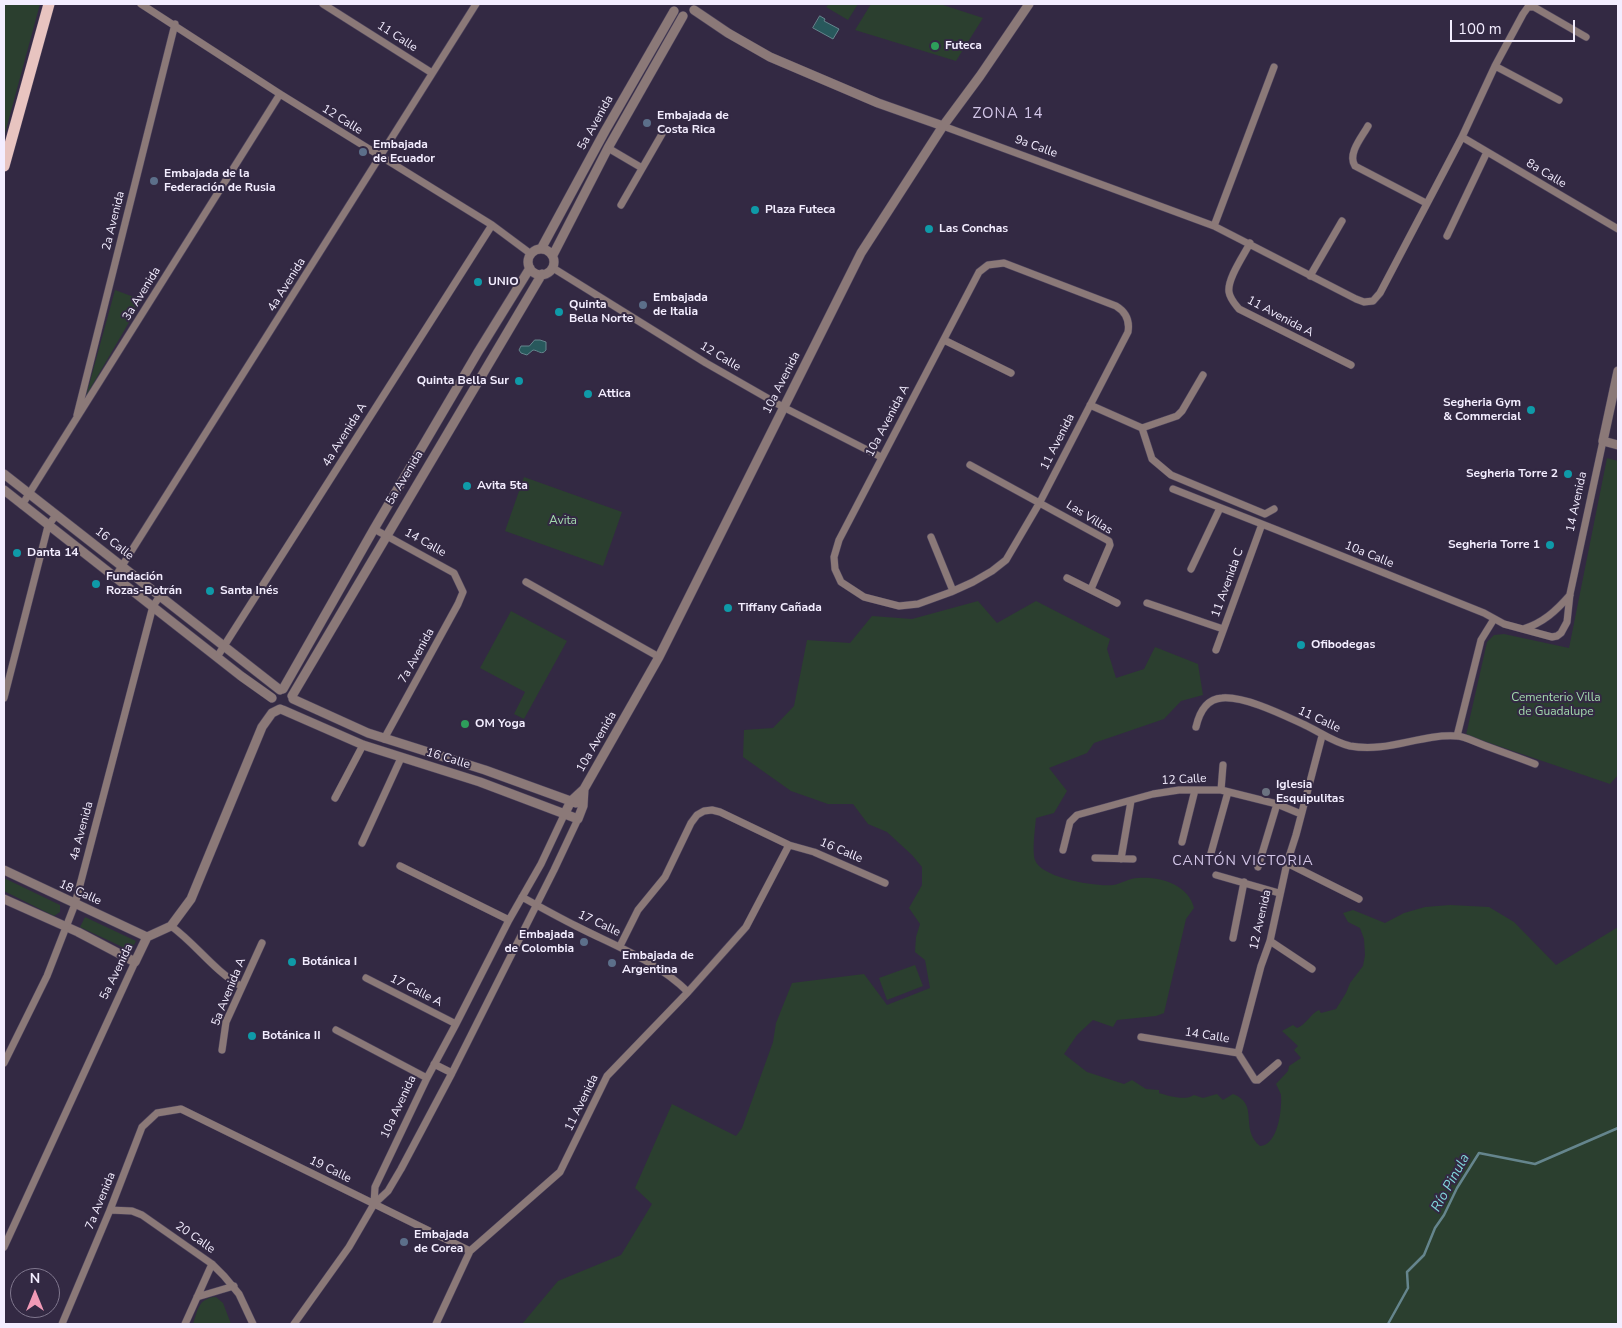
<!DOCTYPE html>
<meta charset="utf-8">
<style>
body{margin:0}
#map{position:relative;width:1622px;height:1328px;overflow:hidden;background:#332943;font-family:"Nunito Sans",sans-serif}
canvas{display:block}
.frame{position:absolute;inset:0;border:5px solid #f3edff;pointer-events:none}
.north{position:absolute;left:10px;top:1268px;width:50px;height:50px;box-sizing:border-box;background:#332943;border:1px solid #80778e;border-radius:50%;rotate:0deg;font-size:14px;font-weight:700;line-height:20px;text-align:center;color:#f3edff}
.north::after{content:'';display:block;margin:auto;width:18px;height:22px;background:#f09ab6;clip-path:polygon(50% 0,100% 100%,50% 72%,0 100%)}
.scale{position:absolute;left:1450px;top:20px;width:125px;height:22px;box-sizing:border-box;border:2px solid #f3edff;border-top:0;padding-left:6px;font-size:15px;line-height:18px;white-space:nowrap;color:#f3edff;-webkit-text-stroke:4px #332943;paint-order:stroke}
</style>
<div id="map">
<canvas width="1622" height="1328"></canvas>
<div class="frame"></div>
<div class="north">N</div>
<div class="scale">100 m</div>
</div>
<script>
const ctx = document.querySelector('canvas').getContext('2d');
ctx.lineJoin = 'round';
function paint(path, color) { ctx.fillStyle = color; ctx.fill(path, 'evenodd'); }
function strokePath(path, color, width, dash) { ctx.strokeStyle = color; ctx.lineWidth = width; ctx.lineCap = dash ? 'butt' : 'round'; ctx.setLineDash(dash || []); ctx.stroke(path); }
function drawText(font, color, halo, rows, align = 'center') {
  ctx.font = font + ' "Nunito Sans",sans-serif'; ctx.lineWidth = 4; ctx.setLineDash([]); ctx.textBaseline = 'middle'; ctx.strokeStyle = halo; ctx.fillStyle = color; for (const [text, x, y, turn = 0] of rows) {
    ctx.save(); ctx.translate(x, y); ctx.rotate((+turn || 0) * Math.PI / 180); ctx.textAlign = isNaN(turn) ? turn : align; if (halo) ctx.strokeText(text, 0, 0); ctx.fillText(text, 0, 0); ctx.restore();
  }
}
const green = new Path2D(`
 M4,4H40L4,137Z
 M829,4H858L848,20L826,7Z
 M871,4H940L983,18L956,61L855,30Z
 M115,290L142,300L86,396Z
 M1607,458L1618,461V775L1610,784L1466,735L1487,642L1494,635L1504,634L1569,648Z
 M524,477L622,512L603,566L505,531Z
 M978,601L997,623L1036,601L1110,639L1107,649L1116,678L1144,669L1155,647L1198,664L1203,695L1181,701L1164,719L1094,743L1087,753L1049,768L1067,791L1054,813L1036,818C1035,829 1032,851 1035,860C1041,878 1096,887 1113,885C1121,884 1129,878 1138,878C1160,876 1189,885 1194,908L1186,919L1164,1013L1156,1016L1117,1020L1113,1027L1093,1020L1077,1035L1064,1054L1087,1072L1124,1084L1132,1080L1146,1089L1159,1090V1093C1169,1096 1185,1101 1194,1095L1203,1098L1217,1094L1223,1100L1233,1094C1260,1104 1239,1129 1260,1146C1278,1145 1282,1110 1281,1095C1280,1092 1278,1088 1276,1084L1288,1071L1289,1066L1301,1058L1294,1050L1298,1046L1282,1031L1293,1025L1297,1028C1306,1025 1310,1014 1319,1010L1321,1013L1336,1009L1346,993L1350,983L1363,966L1365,955L1364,939L1360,928L1348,922L1343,913L1353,910L1385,923L1404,913L1425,907L1450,905L1489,907L1514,922L1556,965L1618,927V1324H522L558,1281L621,1255L652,1204L635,1188L672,1104L736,1136L742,1128L773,1042L776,1023L792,983L864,974L887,1005L930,988L925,960L915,952L916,937L920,924L909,908L922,885V867L912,855L887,832L868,824L853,804H828L791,791L743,757L744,730L773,728L794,706L807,640L850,643L872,616L912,619Z
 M511,611L567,641L524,719L514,714L525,692L480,668Z
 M4,878L60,905V912L54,916L4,891Z
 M85,917L136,941L131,951L80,927Z
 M915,965L923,986L887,1000L879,978Z
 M216,1297L223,1303L231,1324H193C198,1310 198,1298 216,1297Z`);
const water = new Path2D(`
 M820,16L825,19L824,21L839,29L833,39L813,28Z
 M535,340H540L546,342V350C542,356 538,350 533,350L527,355L521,353L519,350L521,346H529Z`);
const stream = new Path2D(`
 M1388,1324L1408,1288L1407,1272L1424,1255L1435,1228L1444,1215L1457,1188L1479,1153L1535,1164L1618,1128`);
const minor = new Path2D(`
 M141,4L280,94L492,225L531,254
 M323,4L432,73
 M1495,66L1559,100
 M943,126L1214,226L1356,299L1364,302L1373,301L1380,293L1462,137L1495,66L1523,14L1528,7H1534L1586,37
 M1368,126C1362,137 1347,154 1355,166L1426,203
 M1462,137L1618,229
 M608,148L642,168
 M621,205L662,134
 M1214,226L1274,67
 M1447,236L1487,152
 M1250,243C1244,255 1227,279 1229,292C1230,299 1235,304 1239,309L1351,365
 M1004,263L1116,306C1126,312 1130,320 1128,332L1040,502L1006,560L992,571L973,582L951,592L918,604L899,606L864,597L841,582L835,569L834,557L839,540L979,272L988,265Z
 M553,268L706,363L783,407L881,457
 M1310,276L1342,221
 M944,340L1011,373
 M1090,405L1142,428L1177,416L1182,411L1203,375
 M77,415L175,24
 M1142,428L1152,459L1171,475L1265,514L1274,509
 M970,465L1109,541L1110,545L1091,589
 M1173,489L1277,530L1484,613L1504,624L1552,637L1557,636L1561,633L1567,622L1570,594L1603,441
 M22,505L280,94
 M374,529L454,573L463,592L458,604L384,739
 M931,537L953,591
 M1191,569L1220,508
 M115,577L476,4
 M1067,578L1117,603
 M526,582L659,657
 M1147,603L1223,629
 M1523,629C1543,623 1556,611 1570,595
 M1216,650L1262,524
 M217,657L492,225
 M4,698L48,526L56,515
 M1196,727C1199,714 1206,699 1222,698C1245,696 1283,715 1305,725C1320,732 1333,742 1350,746C1388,753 1420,734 1456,736C1464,736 1473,741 1481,744C1499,751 1517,757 1535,764
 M1457,736L1481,640L1494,619
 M1221,790L1223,765
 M335,798L363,745
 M1182,842L1195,790
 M362,843L401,758
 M1063,850L1070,822L1077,815L1153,794L1179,790H1221L1277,804L1301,814
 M1211,853L1228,792
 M1095,858L1133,859
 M1121,859L1131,801
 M1287,863L1359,899
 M400,866L509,920
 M1258,867L1277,804
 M1216,875L1279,893
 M522,897C540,907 558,917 576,926C615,946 657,961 688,992
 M171,926C196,944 214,971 241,986
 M1233,938L1244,882
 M1270,941L1312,969
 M620,946L638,910L665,877L691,823L697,815L704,811L712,810L720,812L789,845L814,852L885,883
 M366,978L456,1024
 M336,1030L427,1078
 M1141,1037L1238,1053L1255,1080H1258L1278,1063
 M222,1050L226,1022L262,943
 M1238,1053L1261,966L1270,941L1287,863L1296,835L1322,736
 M4,1063L47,976L75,904L153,606L160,596
 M434,1064L452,1073
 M374,1204L375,1187L427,1078L456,1024L509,920L541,864L565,813
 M110,1210L132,1211L142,1215L212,1264L224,1276L239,1294L253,1324
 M4,1247L135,962
 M197,1297L234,1286
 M62,1324L110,1210L142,1127L157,1113L181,1109L470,1251
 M185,1324L212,1264
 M294,1324L349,1247L374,1204L388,1191L401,1169L452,1073L554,870L578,819
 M436,1324L470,1251L560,1172L607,1076L688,992L746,927L789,845`);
const tertiary = new Path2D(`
 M694,10L728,33L770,57L878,103L943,126
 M541,249L605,131L674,11
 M528 262a13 13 0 1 1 26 0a13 13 0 1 1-26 0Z
 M553,255L608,148L683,16
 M1618,371L1603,441L1618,445
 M4,474L280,690
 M4,490L241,676L272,698
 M283,689L374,529L478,352L530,268
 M292,696L542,274
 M293,699L368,733L485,770L576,803
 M283,710L363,745L480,782L578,819L583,806L584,789
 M565,813L571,801L584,789L659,657L861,253L943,126L980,76L1029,4
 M4,870L147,937
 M4,899L78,932L135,962L147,937L171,926L191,899L262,727L272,713L280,709`);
const primary = new Path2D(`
 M4,166L49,4`);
const markers = [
 [935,46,5,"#2e9e5b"],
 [647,123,5,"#5c6f8a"],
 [363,152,5,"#5c6f8a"],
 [154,181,5,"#5c6f8a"],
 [755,210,5,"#0f9aa8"],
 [929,229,5,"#0f9aa8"],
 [478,282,5,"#0f9aa8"],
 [643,305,5,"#5c6f8a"],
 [559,312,5,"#0f9aa8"],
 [519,381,5,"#0f9aa8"],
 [588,394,5,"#0f9aa8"],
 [1531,410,5,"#0f9aa8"],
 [1568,474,5,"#0f9aa8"],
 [467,486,5,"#0f9aa8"],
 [1550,545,5,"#0f9aa8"],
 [17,553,5,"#0f9aa8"],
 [96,584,5,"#0f9aa8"],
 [210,591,5,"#0f9aa8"],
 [728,608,5,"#0f9aa8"],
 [1301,645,5,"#0f9aa8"],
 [465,724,5,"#2e9e5b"],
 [1266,792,5,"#6b7280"],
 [584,942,5,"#5c6f8a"],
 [292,962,5,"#0f9aa8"],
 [612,963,5,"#5c6f8a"],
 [252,1036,5,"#0f9aa8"],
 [404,1242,5,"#5c6f8a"]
];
const streetNames = [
 ["11 Calle",397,37,33],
 ["12 Calle",342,120,32],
 ["5a Avenida",596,123,-61],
 ["9a Calle",1036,147,20],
 ["8a Calle",1546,174,31],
 ["2a Avenida",114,221,-76],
 ["4a Avenida",287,285,-58],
 ["3a Avenida",142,294,-58],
 ["11 Avenida A",1280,317,28],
 ["12 Calle",720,357,31],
 ["10a Avenida",782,383,-63],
 ["10a Avenida A",888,421,-62],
 ["4a Avenida A",345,435,-58],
 ["11 Avenida",1058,442,-63],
 ["5a Avenida",405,478,-59],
 ["14 Avenida",1577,502,-78],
 ["Las Villas",1089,518,32],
 ["14 Calle",425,543,29],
 ["16 Calle",114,544,38],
 ["10a Calle",1369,555,22],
 ["11 Avenida C",1228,583,-70],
 ["7a Avenida",417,656,-61],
 ["11 Calle",1319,720,25],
 ["10a Avenida",597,742,-60],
 ["16 Calle",448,759,17],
 ["12 Calle",1184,780,-3],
 ["4a Avenida",82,831,-75],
 ["16 Calle",841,851,23],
 ["18 Calle",80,893,24],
 ["12 Avenida",1261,920,-77],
 ["17 Calle",599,924,25],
 ["5a Avenida",117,972,-64],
 ["17 Calle A",416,991,27],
 ["5a Avenida A",229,992,-68],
 ["14 Calle",1207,1036,9],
 ["11 Avenida",582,1103,-64],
 ["10a Avenida",399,1107,-65],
 ["19 Calle",330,1170,26],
 ["7a Avenida",101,1201,-68],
 ["20 Calle",195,1238,35]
];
const poiNames = [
 ["Futeca",945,46],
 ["Embajada de",657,116],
 ["Costa Rica",657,130],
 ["Embajada",373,145],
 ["de Ecuador",373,159],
 ["Embajada de la",164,174],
 ["Federación de Rusia",164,188],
 ["Plaza Futeca",765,210],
 ["Las Conchas",939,229],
 ["UNIO",488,282],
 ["Embajada",653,298],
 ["de Italia",653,312],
 ["Quinta",569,305],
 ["Bella Norte",569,319],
 ["Quinta Bella Sur",509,381,"right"],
 ["Attica",598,394],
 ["Segheria Gym",1521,403,"right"],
 ["& Commercial",1521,417,"right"],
 ["Segheria Torre 2",1558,474,"right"],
 ["Avita 5ta",477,486],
 ["Segheria Torre 1",1540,545,"right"],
 ["Danta 14",27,553],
 ["Fundación",106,577],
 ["Rozas-Botrán",106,591],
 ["Santa Inés",220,591],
 ["Tiffany Cañada",738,608],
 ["Ofibodegas",1311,645],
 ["OM Yoga",475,724],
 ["Iglesia",1276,785],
 ["Esquipulitas",1276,799],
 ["Embajada",574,935,"right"],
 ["de Colombia",574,949,"right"],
 ["Embajada de",622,956],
 ["Argentina",622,970],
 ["Botánica I",302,962],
 ["Botánica II",262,1036],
 ["Embajada",414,1235],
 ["de Corea",414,1249]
];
const parkNames = [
 ["Avita",563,521],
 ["Cementerio Villa",1556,698],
 ["de Guadalupe",1556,712]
];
const neighbourhoodNames = [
 ["CANTÓN VICTORIA",1243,862]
];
const waterNames = [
 ["Río Pinula",1451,1183,-61]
];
const quarterNames = [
 ["ZONA 14",1008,114]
];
paint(green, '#2b3f2f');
paint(water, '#28585c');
strokePath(water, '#65858d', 1);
strokePath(stream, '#65858d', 2.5);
strokePath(minor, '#4e445d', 8);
strokePath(tertiary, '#4e445d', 10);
strokePath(primary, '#4e445d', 12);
strokePath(minor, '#8b7978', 7);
strokePath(tertiary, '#8b7978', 9);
strokePath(primary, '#e8c4c0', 11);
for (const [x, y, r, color] of markers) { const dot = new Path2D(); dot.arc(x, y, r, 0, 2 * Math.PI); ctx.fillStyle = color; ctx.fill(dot); strokePath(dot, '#332943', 2); }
drawText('12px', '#f3edff', '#332943', streetNames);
drawText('bold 12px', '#f3edff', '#332943', poiNames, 'left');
drawText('12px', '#a3d9ad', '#332943', parkNames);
ctx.letterSpacing = '1px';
drawText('14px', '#d3c6e8', '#332943', neighbourhoodNames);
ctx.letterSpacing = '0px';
drawText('italic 14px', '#81d6db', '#332943', waterNames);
ctx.letterSpacing = '1px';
drawText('15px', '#d3c6e8', '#332943', quarterNames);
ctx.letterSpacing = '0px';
</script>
